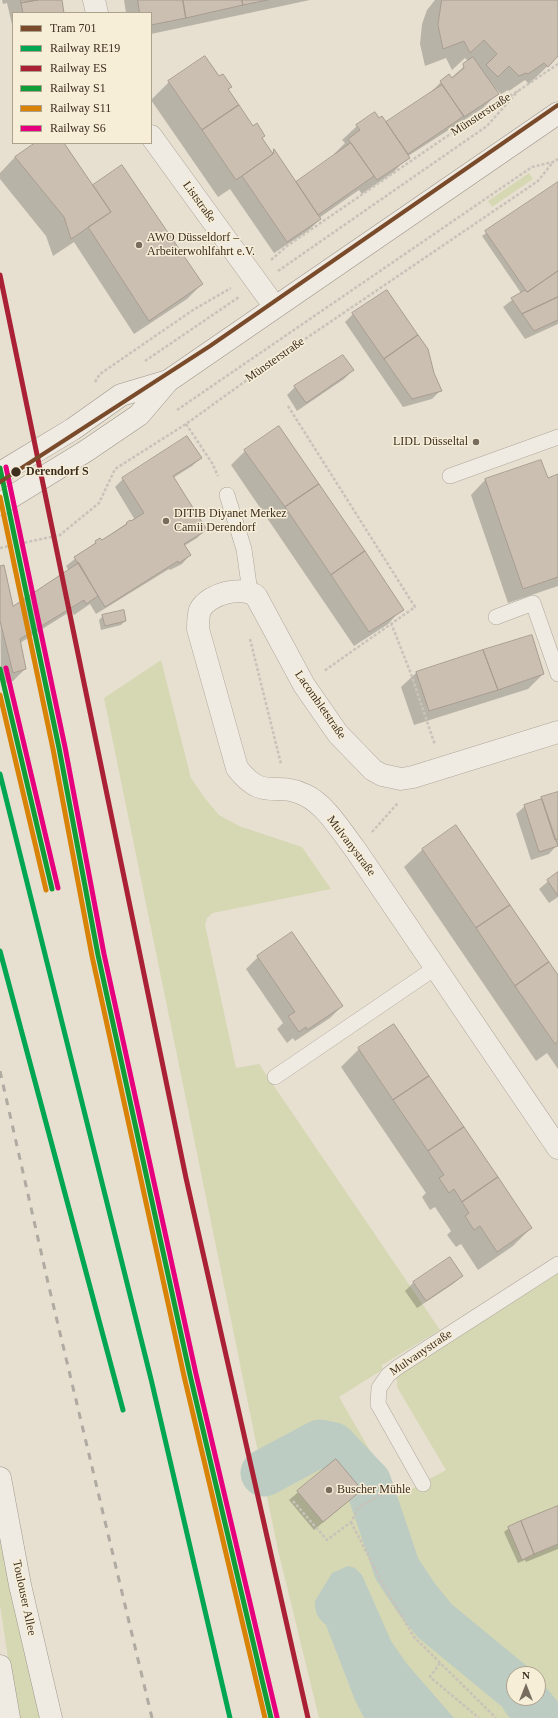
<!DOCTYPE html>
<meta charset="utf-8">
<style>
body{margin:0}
#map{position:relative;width:558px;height:1718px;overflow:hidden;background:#e7e0d1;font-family:Georgia,serif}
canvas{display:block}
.legend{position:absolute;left:12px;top:12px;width:140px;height:132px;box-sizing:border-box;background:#f7eed8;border:1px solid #ada18e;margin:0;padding:5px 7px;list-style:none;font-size:12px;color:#3d2e20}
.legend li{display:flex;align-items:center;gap:8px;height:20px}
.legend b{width:20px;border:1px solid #ada18e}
.north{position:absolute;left:506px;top:1666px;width:40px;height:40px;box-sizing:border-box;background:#f7eed8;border:1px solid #ada18e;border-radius:50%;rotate:0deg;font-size:11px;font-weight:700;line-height:16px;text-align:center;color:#3d2e20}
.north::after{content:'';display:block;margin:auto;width:14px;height:18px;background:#786c5e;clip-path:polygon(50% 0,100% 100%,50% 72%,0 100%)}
</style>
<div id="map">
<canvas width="558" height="1718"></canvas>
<ul class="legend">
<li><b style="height:5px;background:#7a4b2a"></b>Tram 701</li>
<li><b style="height:5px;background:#00a651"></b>Railway RE19</li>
<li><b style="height:5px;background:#aa2135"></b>Railway ES</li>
<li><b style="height:5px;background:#109c37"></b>Railway S1</li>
<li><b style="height:5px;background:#d88305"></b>Railway S11</li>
<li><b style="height:5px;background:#e6007e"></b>Railway S6</li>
</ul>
<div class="north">N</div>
</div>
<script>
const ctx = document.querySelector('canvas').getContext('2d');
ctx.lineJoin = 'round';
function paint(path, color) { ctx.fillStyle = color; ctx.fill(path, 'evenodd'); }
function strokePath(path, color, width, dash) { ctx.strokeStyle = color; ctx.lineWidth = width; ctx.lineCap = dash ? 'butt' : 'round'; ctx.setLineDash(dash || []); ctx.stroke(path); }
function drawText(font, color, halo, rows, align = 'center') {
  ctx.font = font + ' Georgia,serif'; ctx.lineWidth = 3; ctx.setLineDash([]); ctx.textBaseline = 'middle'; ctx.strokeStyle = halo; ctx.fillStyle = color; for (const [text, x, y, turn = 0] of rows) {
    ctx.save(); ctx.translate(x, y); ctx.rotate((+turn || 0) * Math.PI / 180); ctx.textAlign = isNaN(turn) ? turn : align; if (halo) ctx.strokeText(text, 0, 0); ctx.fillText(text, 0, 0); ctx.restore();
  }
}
const green = new Path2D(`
 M529,173L533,179L492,207L488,201Z
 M161,660L191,778L204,797L219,815L239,826L302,847L331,889L213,913L207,918L205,925L236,1068L259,1064L440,1330L382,1365V1370L339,1397L397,1497L446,1470L397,1387V1373L558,1271V1718H319L278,1550L104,698ZM514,1674H538V1698H514Z
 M0,1534L43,1718H17L0,1605Z`);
const water = new Path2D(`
 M348,1566L355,1568L362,1575L391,1641L407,1664L454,1718H364L355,1700L326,1625C317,1617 315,1613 315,1601L332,1573Z`);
const shadow = new Path2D(`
 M2,0H61L63,13H13V29L7,3L3,4Z
 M124,0H310L151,34V13H126Z
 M435,0H558V56L529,84L525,80L509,91L508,90L501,94L495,88L497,94L483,108L408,156L394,172L362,194L359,190L319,218L320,219L308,231L274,253L230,189L218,197L151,100L169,82L219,78L231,87L227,90L271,153L274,151L295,183L335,156L334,154L345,143L342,140L357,126L378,119L386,123L426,97L441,82L449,75L451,78L469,62L465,58L452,70L446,58L425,66L420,44L422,24L427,10Z
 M36,143H62L92,186L122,166L202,284L187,299L134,334L74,242L53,256L46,236L0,179V173L15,157Z
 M558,183V324L525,339L503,307L521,293L482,236Z
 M353,314L433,373L441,390L432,399L403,407L345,322Z
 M320,369L353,370L344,379L297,411L287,395L295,387Z
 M246,450L402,609L388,624L354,646L231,465Z
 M201,458L192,466L173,478L205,530L197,538L184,546L190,555L182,564L170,570L169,569L96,614L90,604L74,615L71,611L20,643L25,669L13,681L1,684L0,567L12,607L69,571L66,566L96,542L101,541L127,523L135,520L115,487L123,479Z
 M541,461L547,479L558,475V586L508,603L471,495L485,480Z
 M103,616L125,621L121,625L101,630L99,620Z
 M531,636L543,674L528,689L414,725L401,687L416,673Z
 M558,793V844L549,854L531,860L516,814L525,806Z
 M456,827L558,976V1069L547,1053L536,1061L404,867L422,850Z
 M558,873V897L549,903L539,889Z
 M258,957L342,1006L330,1018L295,1041L293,1038L287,1043L277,1029L283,1023L246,969Z
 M393,1025L531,1228L513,1246L478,1270L461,1244L456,1247L447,1235L451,1231L435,1207L430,1210L422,1197L426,1193L341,1067L359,1049Z
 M450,1258L462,1276L453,1284L417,1308L405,1291L413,1283Z
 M336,1460L352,1498L314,1530L289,1500Z
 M558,1507V1549L526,1562L525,1560L518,1563L504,1532L509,1528Z`);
const river = new Path2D(`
 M264,1473L320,1443L333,1446L368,1483L397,1569L417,1599L435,1621L514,1686
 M524,1698L541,1718`);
const building = new Path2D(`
 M21,0H38L21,3Z
 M38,0H62L64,13H23L21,3Z
 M138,0H183L186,18L151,25V13H140Z
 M183,0H242L243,5L186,18Z
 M242,0H268L243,5Z
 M442,0H558V56L548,67L544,63L528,74L526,73L519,76L509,66L498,77L486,65L497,54L484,40L470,53L464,41L443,49L438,25Z
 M205,56L219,76L223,74L232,87L228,89L239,105L202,130L168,81Z
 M473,57L499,94L464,117L440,81L449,74L452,78L464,68L463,64Z
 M442,85L464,116L408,154L386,122Z
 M239,105L253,126L257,123L265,136L262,138L273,154L236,180L202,130Z
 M375,112L379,118L382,116L410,158L377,180L348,139L360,130L356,125Z
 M35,143H64L111,212L71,239L64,217L15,157Z
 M351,143L374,176L318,215L296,182Z
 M274,149L321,219L287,242L242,176L273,154Z
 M122,165L203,284L149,321L88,227L111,212L93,185Z
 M558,182V271L527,292L485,231Z
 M558,271V297L522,314L511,298L525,290L527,292Z
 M387,290L418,335L384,359L352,313Z
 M558,297V320L534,331L522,314Z
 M418,335L428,349L434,373L442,391L412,399L384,359Z
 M343,355L354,370L306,403L294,386Z
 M279,426L319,484L285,507L244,450Z
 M187,436L202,458L173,476L207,530L184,544L191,555L179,563L178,561L105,607L74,557L96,543L95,541L100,538L102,540L127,524L126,523L130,520L131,521L144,513L122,478Z
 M541,460L548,478L558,474V577L523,589L485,479Z
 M319,484L365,551L331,575L285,507Z
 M365,551L404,610L369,632L331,575Z
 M79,563L98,596L86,604L84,600L20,639L26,669L13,673L0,621V566L4,565L13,606Z
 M124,610L126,621L105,626L102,615Z
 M532,635L544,674L498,690L483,650Z
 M483,650L498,690L429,711L416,672Z
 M558,792V839L555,840L541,797Z
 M542,799L558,846L539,852L524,805Z
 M456,825L510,905L476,928L422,849Z
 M558,872V896L547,880Z
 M510,905L549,962L515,986L476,928Z
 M292,932L343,1006L307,1030L306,1027L299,1032L288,1016L295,1012L257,956Z
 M549,962L558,975V1041L555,1044L515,986Z
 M394,1024L429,1076L393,1100L358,1048Z
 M429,1076L464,1127L428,1151L393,1100Z
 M464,1127L498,1177L462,1202L454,1189L449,1193L439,1178L444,1175L428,1151Z
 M498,1177L532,1228L497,1252L480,1226L474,1230L465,1216L469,1213L462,1202Z
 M450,1257L463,1276L426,1301L413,1282Z
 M336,1459L362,1490L323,1522L297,1491Z
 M558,1506V1544L534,1554L521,1521Z
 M521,1521L534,1554L522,1560L508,1527Z`);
const path = new Path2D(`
 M271,260L287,246L478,115L518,91L558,64
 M278,271L487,126L518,91
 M145,361L239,297
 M95,382L100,374L193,310L231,288
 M288,406L415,607L324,671
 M177,410L532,167L553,162L558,159
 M186,424L212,463L218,476
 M0,548L60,535L99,503L115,469L186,424L283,354L538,181L553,162
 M391,623L411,674L435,745
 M250,639L281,764
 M372,832L398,803
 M293,1501L327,1540L351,1522L359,1507L400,1484
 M351,1522L385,1588L414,1637L496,1718
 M440,1663L430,1677L479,1718`);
const service = new Path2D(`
 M450,476L558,437
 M227,495L244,549L250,592
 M496,617L533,603L558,674
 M275,1077L435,968
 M423,1484L378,1404L379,1388L388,1375L398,1367L558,1264`);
const minor = new Path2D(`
 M94,0L97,13
 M151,136L275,307
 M558,732L413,777L401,779L382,775L373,770L338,734L304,685L256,596C242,585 208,594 200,610C198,616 198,623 198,629L237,768C264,803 276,780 305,795C326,805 341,831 355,849L558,1148`);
const secondary = new Path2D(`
 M0,473L73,429L121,395L168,381
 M0,504L86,451L139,415L168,381L558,113
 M0,1478L20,1585L51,1718
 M0,1666L9,1718`);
const rail = new Path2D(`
 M0,1071L49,1287L152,1718`);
const rail1 = new Path2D(`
 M0,774L151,1379L230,1718
 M0,951L123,1410`);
const rail2 = new Path2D(`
 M0,275L186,1178L308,1718`);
const rail3 = new Path2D(`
 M0,468L59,748L98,955L190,1375L271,1718
 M0,669L52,889`);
const rail4 = new Path2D(`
 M0,497L53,749L92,956L184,1376L265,1718
 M0,695L46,890`);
const rail5 = new Path2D(`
 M6,467L65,747L104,954L196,1374L277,1717
 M6,668L58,888`);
const tram1 = new Path2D(`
 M0,482L210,346L558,105`);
const markers = [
 [139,245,4,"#786c5e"],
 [476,442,4,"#786c5e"],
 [16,472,5.5,"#3d2e20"],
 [166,521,4,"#786c5e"],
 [329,1490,4,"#786c5e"]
];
const streetNames = [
 ["Münsterstraße",481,115,-33],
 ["Liststraße",199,202,54],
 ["Münsterstraße",275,360,-35],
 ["Lacombletstraße",320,705,55],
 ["Mulvanystraße",351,846,53],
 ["Mulvanystraße",421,1353,-34],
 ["Toulouser Allee",24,1598,78]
];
const poiNames = [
 ["AWO Düsseldorf –",147,238],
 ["Arbeiterwohlfahrt e.V.",147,252],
 ["LIDL Düsseltal",468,442,"right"],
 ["DITIB Diyanet Merkez",174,514],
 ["Camii Derendorf",174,528],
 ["Buscher Mühle",337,1490]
];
const stopNames = [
 ["Derendorf S",26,472]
];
paint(green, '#d6d7b3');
paint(water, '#bcccc2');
paint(shadow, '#0003');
strokePath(river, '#bcccc2', 47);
paint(building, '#cbbfb2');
strokePath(building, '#a89c90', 1);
strokePath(service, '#ada599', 16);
strokePath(minor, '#ada599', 23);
strokePath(secondary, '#9c958a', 23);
strokePath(path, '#c8c2b9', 2.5, [3, 2]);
strokePath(service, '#efebe3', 15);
strokePath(minor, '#efebe3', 22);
strokePath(secondary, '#efebe3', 22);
strokePath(rail, '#afaaa2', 3, [7, 7]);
strokePath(rail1, '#00a651', 5);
strokePath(rail2, '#aa2135', 5);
strokePath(rail3, '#109c37', 5);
strokePath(rail4, '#d88305', 5);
strokePath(rail5, '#e6007e', 5);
strokePath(tram1, '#7a4b2a', 4);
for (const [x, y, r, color] of markers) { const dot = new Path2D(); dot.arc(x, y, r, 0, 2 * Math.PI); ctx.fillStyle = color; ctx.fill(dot); strokePath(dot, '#f7eed8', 1.5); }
drawText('12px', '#3d2e20', '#f7eed8', streetNames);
drawText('12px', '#3d2e20', '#f7eed8', poiNames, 'left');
drawText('bold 12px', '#3d2e20', '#f7eed8', stopNames, 'left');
</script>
